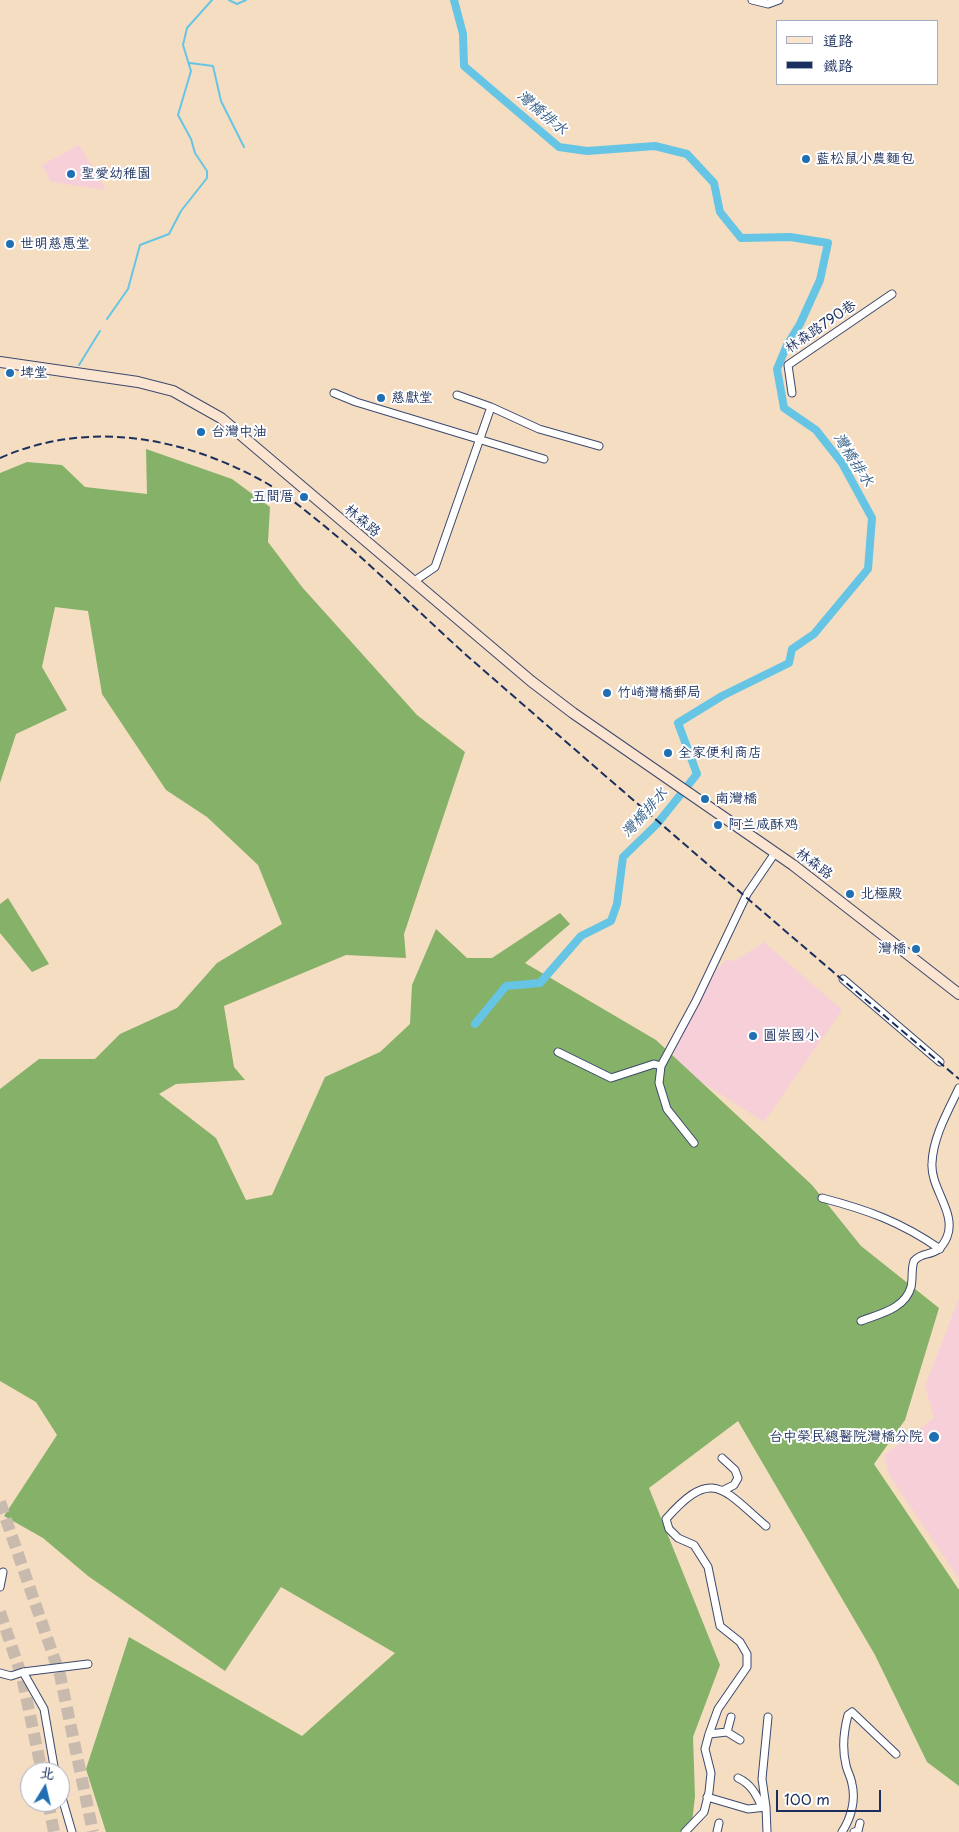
<!DOCTYPE html>
<meta charset="utf-8">
<style>
body{margin:0}
#map{position:relative;width:959px;height:1832px;overflow:hidden;background:#f5ddc2;font-family:"Playpen Sans","LXGW WenKai TC",sans-serif}
canvas{display:block}
.legend{position:absolute;left:776px;top:20px;width:162px;height:65px;box-sizing:border-box;background:#fff;border:1px solid #a4acbf;margin:0;padding:6px 9px;list-style:none;font-size:15px;color:#1b2f5e}
.legend li{display:flex;align-items:center;gap:10px;height:25px}
.legend b{width:25px;border:1px solid #a4acbf}
.north{position:absolute;left:20px;top:1762px;width:50px;height:50px;box-sizing:border-box;background:#fff;border:1px solid #a4acbf;border-radius:50%;rotate:9deg;font-size:14px;font-weight:700;line-height:20px;text-align:center;color:#1b2f5e}
.north::after{content:'';display:block;margin:auto;width:18px;height:22px;background:#1f6fb2;clip-path:polygon(50% 0,100% 100%,50% 72%,0 100%)}
.scale{position:absolute;left:776px;top:1790px;width:105px;height:22px;box-sizing:border-box;border:2px solid #1b2f5e;border-top:0;padding-left:6px;font-size:15px;line-height:18px;white-space:nowrap;color:#1b2f5e;-webkit-text-stroke:4px #fff;paint-order:stroke}
</style>
<div id="map">
<canvas width="959" height="1832"></canvas>
<ul class="legend">
<li><b style="height:6px;background:#fce5d0"></b>道路</li>
<li><b style="height:6px;background:#1b2f5e"></b>鐵路</li>
</ul>
<div class="north">北</div>
<div class="scale">100 m</div>
</div>
<script>
const ctx = document.querySelector('canvas').getContext('2d');
ctx.lineJoin = 'round';
function paint(path, color) { ctx.fillStyle = color; ctx.fill(path, 'evenodd'); }
function strokePath(path, color, width, dash) { ctx.strokeStyle = color; ctx.lineWidth = width; ctx.lineCap = dash ? 'butt' : 'round'; ctx.setLineDash(dash || []); ctx.stroke(path); }
function drawText(font, color, halo, rows, align = 'center') {
  ctx.font = font + ' "Playpen Sans","LXGW WenKai TC",sans-serif'; ctx.lineWidth = 4; ctx.setLineDash([]); ctx.textBaseline = 'middle'; ctx.strokeStyle = halo; ctx.fillStyle = color; for (const [text, x, y, turn = 0] of rows) {
    ctx.save(); ctx.translate(x, y); ctx.rotate((+turn || 0) * Math.PI / 180); ctx.textAlign = isNaN(turn) ? turn : align; if (halo) ctx.strokeText(text, 0, 0); ctx.fillText(text, 0, 0); ctx.restore();
  }
}
const built = new Path2D(`
 M79,145L106,190L51,182L42,165Z
 M764,942L842,1010L764,1122L670,1062L708,976L727,960L735,961Z
 M959,1298V1579L890,1476L884,1455L934,1418L925,1386Z`);
const forest = new Path2D(`
 M146,449L232,479L270,507L268,542L302,587L417,715L465,752L404,934L406,958L346,955L224,1006L234,1067L245,1080L176,1084L159,1094L216,1138L246,1200L272,1195L325,1077L380,1052L410,1024L412,985L436,929L467,958H492L560,913L570,924L525,963L656,1040L812,1185L861,1246L939,1308L905,1420L874,1464L959,1590V1786L927,1762L875,1655L738,1421L649,1488L720,1665L693,1737L695,1796L691,1832H106L86,1769L129,1637L302,1736L395,1653L281,1587L225,1671L88,1576L43,1538L4,1516L57,1435L36,1402L0,1381V1089L39,1059H95L120,1034L177,1008L217,963L282,924L258,865L207,817L166,790L102,694L88,611L55,607L42,667L67,710L16,734L0,783V473L27,462L62,465L85,487L147,494Z
 M8,898L49,964L32,972L0,933V904Z`);
const stream = new Path2D(`
 M229,0L237,4L246,0
 M190,63L213,66L221,101L244,147
 M107,319L128,289L140,245L169,234L181,211L207,178V171L195,153L191,139L178,115L191,71L183,45L187,28L212,0
 M79,365L100,331`);
const canal = new Path2D(`
 M454,0L463,34L464,66L559,147L587,151L655,146L687,154L714,183L720,212L741,238L790,237L828,243L820,280L800,324L787,345L777,369L784,408L816,430L842,463L872,518L868,569L814,634L792,649L789,663L722,696L678,723L697,774L657,824L623,857L617,904L611,921L581,936L540,983L506,986L475,1024`);
const motorwayTunnel = new Path2D(`
 M0,1502L60,1675L93,1832
 M0,1612L22,1677L42,1772
 M48,1802L54,1832`);
const minor = new Path2D(`
 M752,0L768,4L779,0
 M334,393L356,402L544,459
 M792,393L788,365L892,294
 M457,395L491,407
 M413,582L435,567L491,407L539,429L599,446
 M843,979L940,1062
 M558,1052L611,1078L654,1064L661,1066
 M694,1143L667,1109L659,1083L661,1066L696,1001L747,894L775,853
 M822,1198C868,1210 901,1222 940,1249
 M861,1321C879,1314 905,1309 911,1287C913,1279 911,1269 914,1261C924,1249 937,1260 947,1237C957,1213 930,1188 932,1163C933,1137 948,1111 959,1088
 M722,1458L735,1470L738,1478L734,1485L724,1490
 M0,1587L3,1572
 M23,1672L44,1709L55,1772
 M0,1673L11,1676L23,1672L88,1664
 M727,1732L740,1740
 M709,1734L727,1732L731,1717
 M738,1778C751,1784 756,1794 762,1807
 M60,1791L72,1832
 M707,1797L748,1809L766,1807L767,1832
 M766,1807L762,1779L768,1717
 M685,1832L704,1812L709,1792L711,1773L705,1749L709,1734L718,1709L747,1667V1654L740,1642L720,1626L708,1567L694,1545L678,1538L669,1529L666,1519C712,1467 722,1488 766,1526
 M717,1832L719,1823
 M842,1832C851,1818 856,1800 852,1784C851,1777 847,1771 846,1765C842,1749 844,1730 848,1715L852,1712L896,1754
 M854,1832L858,1831L860,1823`);
const secondary = new Path2D(`
 M0,362L138,382L173,391L221,418L531,681L573,713L793,865L959,994`);
const rail = new Path2D(`
 M0,458C86,420 179,436 259,479C282,491 302,508 322,524C375,567 422,616 473,661C634,801 796,941 959,1079`);
const markers = [
 [806,159,5,"#1f6fb2"],
 [71,174,5,"#1f6fb2"],
 [10,244,5,"#1f6fb2"],
 [10,373,5,"#1f6fb2"],
 [381,398,5,"#1f6fb2"],
 [201,432,5,"#1f6fb2"],
 [304,497,5,"#1f6fb2"],
 [607,693,5,"#1f6fb2"],
 [668,753,5,"#1f6fb2"],
 [705,799,5,"#1f6fb2"],
 [718,825,5,"#1f6fb2"],
 [850,894,5,"#1f6fb2"],
 [916,949,5,"#1f6fb2"],
 [753,1036,5,"#1f6fb2"],
 [934,1437,6,"#1f6fb2"]
];
const poiNames = [
 ["藍松鼠小農麵包",816,159],
 ["聖愛幼稚園",81,174],
 ["世明慈惠堂",20,244],
 ["埤堂",20,373],
 ["慈獻堂",391,398],
 ["台灣中油",211,432],
 ["五間厝",294,497,"right"],
 ["竹崎灣橋郵局",617,693],
 ["全家便利商店",678,753],
 ["南灣橋",715,799],
 ["阿兰咸酥鸡",728,825],
 ["北極殿",860,894],
 ["灣橋",906,949,"right"],
 ["圓崇國小",763,1036],
 ["台中榮民總醫院灣橋分院",923,1437,"right"]
];
const streetNames = [
 ["林森路790巷",821,327,-34],
 ["林森路",362,521,40],
 ["林森路",814,864,37]
];
const waterNames = [
 ["灣橋排水",542,113,40],
 ["灣橋排水",853,460,57],
 ["灣橋排水",645,813,-48]
];
paint(built, '#f6cfd9');
paint(forest, '#86b168');
strokePath(stream, '#66c5e4', 2);
strokePath(canal, '#66c5e4', 8);
strokePath(motorwayTunnel, '#c9baae', 12, [12, 6]);
strokePath(minor, '#3c496d', 9);
strokePath(secondary, '#3c496d', 12);
strokePath(minor, '#fff', 7);
strokePath(secondary, '#fce5d0', 10);
strokePath(rail, '#1b2f5e', 2, [8, 4]);
for (const [x, y, r, color] of markers) { const dot = new Path2D(); dot.arc(x, y, r, 0, 2 * Math.PI); ctx.fillStyle = color; ctx.fill(dot); strokePath(dot, '#fff', 2); }
drawText('14px', '#1b2f5e', '#fff', poiNames, 'left');
drawText('14px', '#1b2f5e', '#fff', streetNames);
drawText('italic 15px', '#325c86', '#fff', waterNames);
</script>
